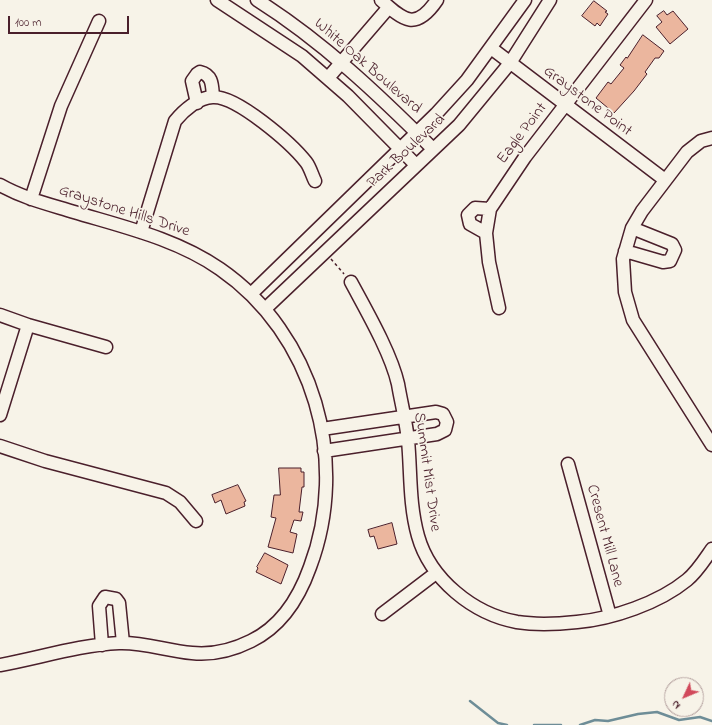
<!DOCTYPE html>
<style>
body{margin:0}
#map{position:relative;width:712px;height:725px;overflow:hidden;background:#f7f3e8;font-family:"Indie Flower",sans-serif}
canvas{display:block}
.north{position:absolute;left:664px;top:677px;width:40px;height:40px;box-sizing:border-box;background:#f7f3e8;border:1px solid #b29e9c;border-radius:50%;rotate:226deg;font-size:11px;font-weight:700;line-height:16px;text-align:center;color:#4a1f2b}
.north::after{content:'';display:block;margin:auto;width:14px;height:18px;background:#d1495b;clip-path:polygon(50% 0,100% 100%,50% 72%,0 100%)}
.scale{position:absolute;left:8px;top:16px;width:121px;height:18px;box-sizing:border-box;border:2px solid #4a1f2b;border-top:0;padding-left:5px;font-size:12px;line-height:14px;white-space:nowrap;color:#4a1f2b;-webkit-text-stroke:3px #f7f3e8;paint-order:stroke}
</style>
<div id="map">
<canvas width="712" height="725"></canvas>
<div class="north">N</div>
<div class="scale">100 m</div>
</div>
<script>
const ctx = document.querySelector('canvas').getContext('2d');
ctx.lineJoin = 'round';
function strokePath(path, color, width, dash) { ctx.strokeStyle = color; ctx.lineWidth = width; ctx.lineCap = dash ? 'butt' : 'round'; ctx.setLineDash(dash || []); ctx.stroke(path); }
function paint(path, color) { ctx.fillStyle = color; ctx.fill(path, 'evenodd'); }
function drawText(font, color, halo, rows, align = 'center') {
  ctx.font = font + ' "Indie Flower",sans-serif'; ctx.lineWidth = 3.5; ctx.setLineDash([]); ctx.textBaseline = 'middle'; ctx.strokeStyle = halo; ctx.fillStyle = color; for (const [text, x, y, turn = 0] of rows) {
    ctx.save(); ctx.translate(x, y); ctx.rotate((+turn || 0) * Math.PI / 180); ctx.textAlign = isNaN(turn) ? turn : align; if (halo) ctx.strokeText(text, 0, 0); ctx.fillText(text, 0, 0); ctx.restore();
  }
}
const stream = new Path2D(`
 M470,701L498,723L507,725
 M534,725H561
 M580,725L595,720L608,721L638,714L657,712L679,720L700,717L712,721`);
const building = new Path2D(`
 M594,1L607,11L605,12L608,14L600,26L597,23L595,26L582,16Z
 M664,11L667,15L673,11L688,29L670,44L656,27L662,22L657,16Z
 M643,35L664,51L659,58H655L645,72L647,74L634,91L614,113L596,98L608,82L611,84L624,68L620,65L626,57L627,58Z
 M279,468H301V472H304V487H302L299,512H303L301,521L294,520L290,532L297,534L293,553L268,547L276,518L271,517L274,495H280Z
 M238,485L246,501L244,502L245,506L226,514L221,500L215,503L212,495Z
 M392,523L397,544L378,549L374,536L370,537L368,530Z
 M265,553L288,565L281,584L256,572L258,568L257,567Z`);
const path = new Path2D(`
 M331,259L344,274`);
const minor = new Path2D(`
 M217,0L302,56L348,96L416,165
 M257,0C322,41 379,95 433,149
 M381,0C404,21 416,31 437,0
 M491,48L665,180
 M328,78L389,7
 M197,103L192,81L197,74L200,72C213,75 212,86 213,97
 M712,138L701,141L687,152L642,211L632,228L623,259L625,292L633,320L712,445
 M0,185C23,198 48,204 74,212C124,227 177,239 220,269C314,334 350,461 310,567C299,598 282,626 251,641C233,650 212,655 192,653C167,651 144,642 119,643C79,645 39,658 0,665
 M31,199L61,106L99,21
 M141,232L175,121C184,110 199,97 213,97C237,96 291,143 306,162C310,167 312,175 315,181
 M486,233L470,224L468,215L475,208L490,209
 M625,251L663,262L670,261L675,250L672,244L632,228
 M351,282C366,310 391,353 398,384C401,402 406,421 408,440C411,472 409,504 418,536C430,579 473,614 517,622C536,625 558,624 577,622C612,619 659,603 687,580C697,572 705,559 712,549
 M251,294L436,114L467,80L525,0
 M499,308L489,262L486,233L490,209L525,157L646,0
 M265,309L459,125L510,63L550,0
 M0,315L28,325L106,347
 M0,415L28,325
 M322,429L436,412L443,414L447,422L445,430L437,434L324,451
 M0,446L45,461L166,493L180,502L196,521
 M568,464L610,616
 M382,614L436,573
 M102,645L99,606L105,597L116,599L119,603L123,643`);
const streetNames = [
 ["White Oak Boulevard",367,67,41],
 ["Graystone Point",587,102,37],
 ["Eagle Point",523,134,-53],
 ["Park Boulevard",407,152,-43],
 ["Graystone Hills Drive",124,212,18],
 ["Summit Mist Drive",426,472,82],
 ["Cresent Mill Lane",604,536,75]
];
strokePath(stream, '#6e8d97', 2.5);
paint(building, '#ebb69e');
strokePath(building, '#4a1f2b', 1);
strokePath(minor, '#4a1f2b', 15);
strokePath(path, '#4a1f2b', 1.5, [3, 3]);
strokePath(minor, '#f7f3e8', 12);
drawText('16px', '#4a1f2b', '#f7f3e8', streetNames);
</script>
